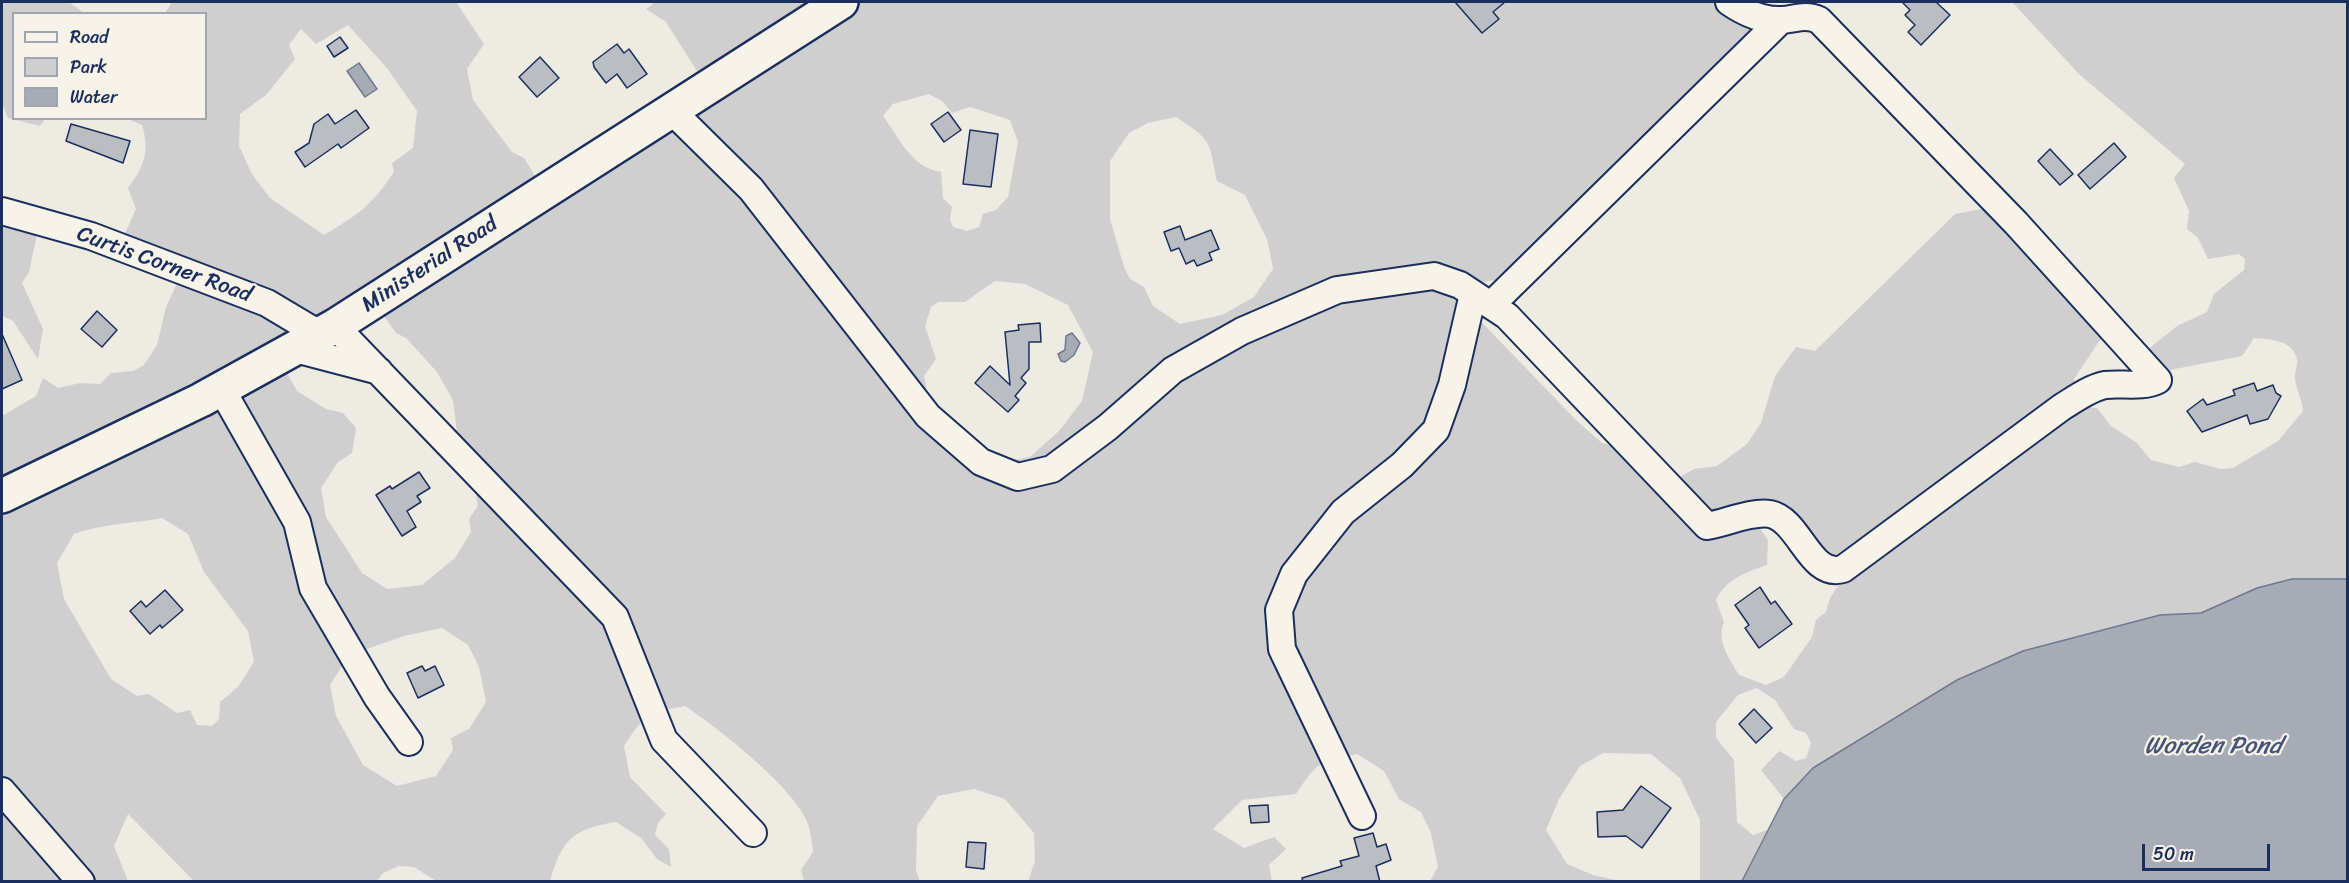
<!DOCTYPE html>
<style>
body{margin:0}
#map{position:relative;width:2349px;height:883px;overflow:hidden;background:#eeebe2;font-family:Sriracha,sans-serif}
canvas{display:block}
.frame{position:absolute;inset:0;border:3px solid #1b2f5e;pointer-events:none}
.legend{position:absolute;left:12px;top:12px;width:195px;height:108px;box-sizing:border-box;background:#f7f3e8;border:2px solid #9fa5b1;margin:0;padding:8px 10px;list-style:none;font-size:18px;color:#1b2f5e}
.legend li{display:flex;align-items:center;gap:12px;height:30px}
.legend b{width:30px;border:2px solid #9fa5b1}
.scale{position:absolute;left:2142px;top:844px;width:128px;height:27px;box-sizing:border-box;border:3px solid #1b2f5e;border-top:0;padding-left:8px;font-size:18px;line-height:21px;white-space:nowrap;color:#1b2f5e;-webkit-text-stroke:4px #f7f3e8;paint-order:stroke}
</style>
<div id="map">
<canvas width="2349" height="883"></canvas>
<div class="frame"></div>
<ul class="legend">
<li><b style="height:8px;background:#f7f3e8"></b>Road</li>
<li><b style="height:16px;background:#cfcfcf"></b>Park</li>
<li><b style="height:16px;background:#a6abb5"></b>Water</li>
</ul>
<div class="scale">50 m</div>
</div>
<script>
const ctx = document.querySelector('canvas').getContext('2d');
ctx.lineJoin = 'round';
function paint(path, color) { ctx.fillStyle = color; ctx.fill(path, 'evenodd'); }
function strokePath(path, color, width, dash) { ctx.strokeStyle = color; ctx.lineWidth = width; ctx.lineCap = dash ? 'butt' : 'round'; ctx.setLineDash(dash || []); ctx.stroke(path); }
function drawText(font, color, halo, rows, align = 'center') {
  ctx.font = font + ' Sriracha,sans-serif'; ctx.lineWidth = 4.5; ctx.setLineDash([]); ctx.textBaseline = 'middle'; ctx.strokeStyle = halo; ctx.fillStyle = color; for (const [text, x, y, turn = 0] of rows) {
    ctx.save(); ctx.translate(x, y); ctx.rotate((+turn || 0) * Math.PI / 180); ctx.textAlign = isNaN(turn) ? turn : align; if (halo) ctx.strokeText(text, 0, 0); ctx.fillText(text, 0, 0); ctx.restore();
  }
}
const green = new Path2D(`
 M2,2H69L84,13L14,14V118L45,119L40,126L8,118L2,104Z
 M172,2H456L484,44L467,69L473,100L512,152L524,158L543,189L707,87L666,22L646,9L653,4L652,2H1722L1762,25L1518,276L1478,283L1465,305L1576,420L1602,443L1622,448L1660,488L1694,469L1717,466L1747,444L1761,423L1775,376L1796,347L1815,351L1955,214L1987,208L2108,328L2074,379L2077,407L2097,408L2111,426L2137,443L2151,460L2179,467L2195,462L2221,469L2233,468L2278,441L2303,411C2302,399 2296,389 2295,379C2294,373 2298,366 2297,360C2294,340 2270,339 2254,338L2242,356L2149,374L2146,351L2177,326L2207,312L2214,294L2244,270L2245,259L2239,254L2208,259L2198,238L2187,229L2189,211L2174,178L2185,164L2079,74L2012,2H2347V579H2292L2257,588L2201,613L2160,615L2023,651L1957,680L1884,723L1813,768L1784,799L1761,770L1779,751L1796,761L1806,758L1811,743L1806,733L1794,729L1775,700L1757,688L1738,695L1716,722V738L1734,760L1737,822L1753,835L1767,830L1742,881H1700V820L1680,778L1651,754L1603,753L1580,766L1559,799L1546,830L1567,864L1593,875L1620,881H1430L1438,867L1431,833L1421,812L1399,799L1384,771L1357,754C1319,762 1318,761 1296,794L1242,800L1213,829L1244,848L1274,837L1286,849L1269,865L1272,881H1028L1035,861L1034,833L1005,799L974,789L938,796L917,826L916,871L920,881H804L801,870L813,852C812,843 811,833 808,824C796,789 717,727 685,706C646,713 645,714 624,746L630,777L666,814L658,823L655,835L669,849L671,867L657,859L641,838L616,822C573,829 562,839 550,881H436L414,867L399,866L383,873L377,881H194L128,814L114,846L128,881H2V416L36,396L43,378L58,388L80,383L100,384L111,373L133,371L144,365L157,345L166,307L179,279L118,249L136,209L128,188C144,167 150,151 142,125L128,119L206,118V14L165,13ZM348,25L387,68L417,111L413,148L392,163L394,172C371,206 359,214 324,235L270,198L252,174L239,146L240,114L266,95L295,59L289,45L301,29L316,44ZM929,94L942,101L952,113L970,107L1010,120L1018,142L1008,197L996,210L983,214L979,227L967,231L953,227L950,220L952,207L943,198L941,172C911,167 900,139 883,116L893,104ZM1176,117C1212,141 1209,140 1217,181L1245,195L1267,239L1273,269L1254,297L1222,315L1180,324L1153,306L1144,287L1130,279L1124,267L1110,219V161L1129,133L1148,123ZM995,281L1025,284L1068,305L1093,352L1082,401L1059,431L1030,457L999,463L930,407L924,376L936,359L925,326L931,307L938,302H965ZM374,302L396,333L406,338L437,372L453,400L460,457L474,484L478,506L469,519L471,532L455,558L422,585L387,589L362,573L326,517L321,488L338,462L352,453L356,428L343,413L326,409L297,391L279,359ZM1752,517L1805,542L1838,586L1830,598L1826,612L1816,620L1812,637L1784,677L1766,685L1739,675C1729,657 1716,642 1724,622L1716,600C1727,578 1745,573 1767,565L1768,540ZM162,518L188,534L204,572L248,631L254,662L238,687L220,702L219,719L212,726L197,725L190,710L177,713L149,694L137,696L111,679L64,599L57,563L74,534C104,523 132,524 162,518ZM442,628L468,645L479,667L486,702L469,729L451,738L453,750L436,776L397,786L363,765L336,716L330,685L349,655L404,636Z
 M2,213L38,230L29,272L22,283L43,329L38,359L13,321L2,316Z`);
const water = new Path2D(`
 M359,63L377,89L365,97L347,71Z
 M1072,333L1080,343L1074,355L1065,362L1061,361L1058,354L1065,350L1066,336Z
 M2292,579H2347V881H1742L1784,799L1813,768L1957,680L2023,651L2160,615L2201,613L2257,588Z`);
const building = new Path2D(`
 M1455,2H1505L1493,12L1499,19L1482,33Z
 M1902,2H1936L1950,15L1921,45L1908,32L1915,25L1905,15L1910,10Z
 M340,37L348,48L334,57L327,46Z
 M617,44L624,53L629,49L647,74L627,88L617,74L606,83L594,67L593,62Z
 M540,57L559,78L537,97L519,77Z
 M356,110L369,128L341,148L338,144L305,167L295,152L309,143L314,124L328,114L335,124Z
 M948,112L961,130L944,142L931,124Z
 M71,124L130,141L123,163L66,141Z
 M970,130L998,134L991,187L963,184Z
 M2114,143L2126,157L2090,189L2078,175Z
 M2050,149L2073,174L2060,185L2038,161Z
 M1180,226L1185,240L1211,230L1219,249L1209,253L1212,260L1197,266L1194,260L1186,264L1179,248L1171,251L1164,232Z
 M97,311L117,330L102,347L81,329Z
 M1040,323L1041,342H1029V369L1021,378L1026,383L1015,396L1019,400L1008,412L975,383L990,366L1010,385L1005,332L1019,330L1018,325Z
 M2,334L22,380L2,389Z
 M2254,383L2257,391L2273,385L2276,393L2281,396L2268,419L2250,424L2247,415L2202,432L2187,411L2203,399L2207,405L2235,395L2233,390Z
 M419,472L430,488L417,496L421,502L407,511L416,527L402,536L376,495L390,486L392,489Z
 M1760,587L1771,604L1775,601L1792,624L1759,648L1745,628L1749,625L1735,605Z
 M165,590L183,610L162,628L160,625L150,634L130,611L141,601L146,607Z
 M422,666L425,671L435,666L444,685L418,698L407,673Z
 M1754,709L1772,728L1756,743L1739,724Z
 M1641,786L1671,808L1642,848L1626,836L1598,837L1597,812L1623,810Z
 M1268,805L1269,822L1251,823L1249,806Z
 M1373,833L1377,847L1386,844L1391,860L1376,866L1380,882H1303L1302,878L1342,866L1340,861L1359,856L1354,838Z
 M968,842L986,843L984,869L966,867Z`);
const minor = new Path2D(`
 M671,110L751,189L928,416L981,462L1018,477L1052,469L1108,427L1173,370L1242,331L1337,290L1434,276L1460,285L1507,316L1707,526C1726,523 1751,511 1770,514C1800,520 1810,579 1843,569L2062,407C2075,399 2090,388 2105,385C2123,383 2142,388 2158,380L2016,223L1819,20C1805,14 1796,19 1782,20C1762,21 1745,13 1729,2
 M2,211L91,236L267,303L319,334
 M1491,305L1781,20
 M335,326L615,617L664,740L753,833
 M295,349L379,371
 M222,390L297,522L313,588L377,697L409,742
 M2,791L81,882
 M1362,816L1282,649L1279,610L1294,574L1343,512L1402,465L1436,430L1452,385L1473,294`);
const major = new Path2D(`
 M2,496L201,400L335,326L841,2`);
const streetNames = [
 ["Curtis Corner Road",164,265,20],
 ["Ministerial Road",430,265,-33]
];
const waterNames = [
 ["Worden Pond",2213,747]
];
paint(green, '#cfcfcf');
paint(water, '#a6abb5');
strokePath(water, '#6e7992', 1.5);
paint(building, '#babdc2');
strokePath(building, '#1b2f5e', 1.5);
strokePath(minor, '#1b2f5e', 30);
strokePath(major, '#1b2f5e', 38);
strokePath(minor, '#f7f3e8', 26);
strokePath(major, '#f7f3e8', 33);
drawText('22px', '#1b2f5e', '#f7f3e8', streetNames);
drawText('italic 24px', '#455478', '#f7f3e8', waterNames);
</script>
